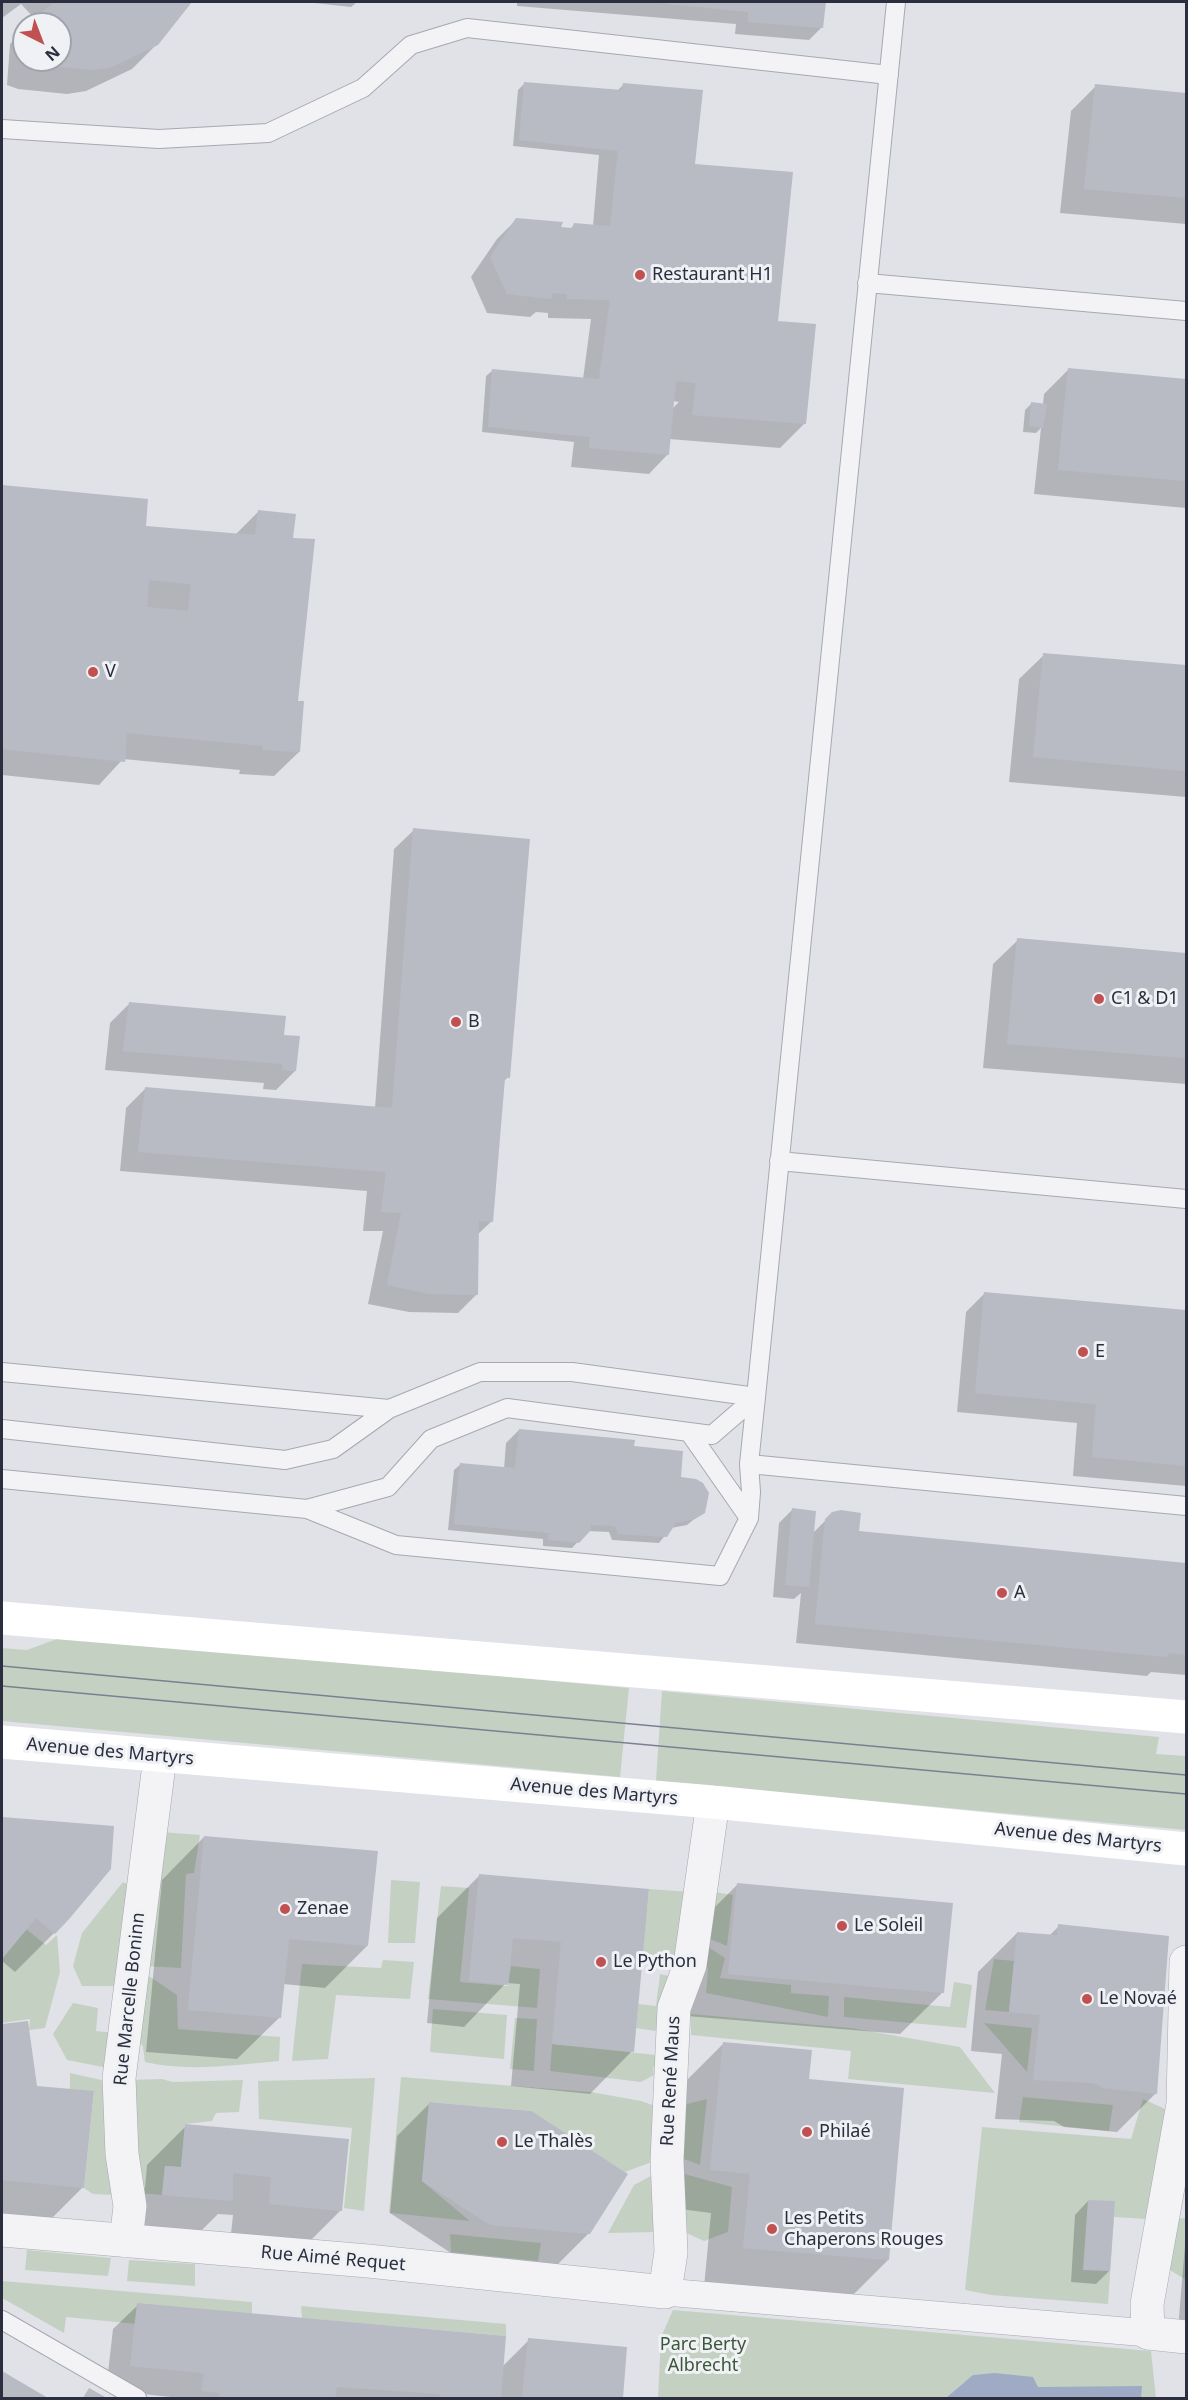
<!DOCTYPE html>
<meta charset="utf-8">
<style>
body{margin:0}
#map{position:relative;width:1188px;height:2400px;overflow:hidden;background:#e0e2e8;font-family:"Noto Sans",sans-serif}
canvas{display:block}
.frame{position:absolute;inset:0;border:3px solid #2a2e3e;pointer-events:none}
.north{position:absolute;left:12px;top:12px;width:60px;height:60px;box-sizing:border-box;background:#f0f1f5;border:2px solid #a1a3ac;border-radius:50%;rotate:138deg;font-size:16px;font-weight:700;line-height:24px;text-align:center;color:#2a2e3e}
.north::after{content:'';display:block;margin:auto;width:21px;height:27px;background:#c15151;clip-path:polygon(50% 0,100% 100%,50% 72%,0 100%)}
</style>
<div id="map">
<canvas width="1188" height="2400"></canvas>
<div class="frame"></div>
<div class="north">N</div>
</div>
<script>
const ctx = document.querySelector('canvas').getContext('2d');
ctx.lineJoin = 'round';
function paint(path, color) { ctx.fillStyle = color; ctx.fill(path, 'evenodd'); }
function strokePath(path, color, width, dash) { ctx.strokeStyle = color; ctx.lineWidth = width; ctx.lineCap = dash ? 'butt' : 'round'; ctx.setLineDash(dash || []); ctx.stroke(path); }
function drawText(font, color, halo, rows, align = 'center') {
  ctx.font = font + ' "Noto Sans",sans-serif'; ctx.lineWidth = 6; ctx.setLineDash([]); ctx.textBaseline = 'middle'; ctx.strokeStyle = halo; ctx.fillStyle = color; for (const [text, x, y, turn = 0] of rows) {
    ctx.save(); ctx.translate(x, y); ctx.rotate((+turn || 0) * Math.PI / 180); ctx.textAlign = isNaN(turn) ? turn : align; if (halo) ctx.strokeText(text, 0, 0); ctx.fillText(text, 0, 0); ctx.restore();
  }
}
const green = new Path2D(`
 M65,1636L629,1688L620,1777L2,1721V1648L27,1650Z
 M662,1691L1159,1737L1156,1754L1186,1756V1830L656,1781Z
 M162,1832L200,1835L194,1873L186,1874L181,1968L143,1966Z
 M391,1880L420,1882L415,1943H388Z
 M123,1882L131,1886L117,1986H82L73,1966L82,1933Z
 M441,1886L469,1888L460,1982L508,1986L511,1966L540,1969L537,2008L428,1999Z
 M649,1889L690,1892L682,1962L642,1957Z
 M714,1892L733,1895L727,1946L705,1937Z
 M26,1929L46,1945L57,1935L60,1972L45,2028L29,2030L30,2019L2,2023V1959Z
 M702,1943L725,1958L720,1978L791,1985V1993L829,1996L828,2017L706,1993L708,1969L698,1962Z
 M994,1959L1014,1961L1009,2012L985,2010Z
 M383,1960L414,1962L410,1999L336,1995L328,2059L292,2061L302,1964L381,1968Z
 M660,1974L677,1978L662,2032L636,2028L638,2004L656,2006Z
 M142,1976H149L177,1995L178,2029L280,2037L279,2061C235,2065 189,2072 145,2062L143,2047L134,2029Z
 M954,1982L972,1985L966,2028L844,2017V1997L950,2007Z
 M73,2003L98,2008L96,2031L115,2033L108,2068L67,2060L53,2034Z
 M433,2009L507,2015L504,2059L430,2052Z
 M691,2014L851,2028L960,2047L995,2093L848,2079L851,2051L691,2035Z
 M515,2018L537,2019L534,2071L510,2069Z
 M984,2023L1032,2028L1027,2072Z
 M552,2044L665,2056L663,2064L653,2067L654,2075L641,2082L550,2071Z
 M70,2073L110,2082L113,2195L93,2194L84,2188L94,2092L70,2089Z
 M401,2077L591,2092L641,2101L661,2108L660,2159L625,2172L532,2111L429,2102L422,2181L470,2221L389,2213Z
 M375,2078L364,2211L344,2208L352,2128L259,2119L258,2081Z
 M162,2079L173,2082L243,2080L239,2112L216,2113L212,2121L185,2124L181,2167L165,2166L162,2195L137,2193L129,2080Z
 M1023,2097L1113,2105L1109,2131L1019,2122Z
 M707,2099L700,2165L684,2159L683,2105Z
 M1143,2099L1174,2113L1146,2219L1114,2217L1108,2304L991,2295L965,2290L982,2127L1131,2139Z
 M662,2170L659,2232L608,2233L634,2185Z
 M681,2173L732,2187L728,2232L704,2241L682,2231Z
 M1186,2218V2280L1165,2267L1172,2219Z
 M450,2234L541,2243L538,2261L451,2252Z
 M27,2250L111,2258L108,2276L25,2270Z
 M129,2260L195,2264V2286L127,2281Z
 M2,2281L252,2302V2313L136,2324L66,2317L64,2333L2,2298Z
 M301,2306L506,2324V2336L302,2318Z
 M673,2310L1151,2351L1156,2398H658L661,2337Z`);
const water = new Path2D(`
 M995,2373L1033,2377L1038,2387L1142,2386L1141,2398H946L973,2375Z`);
const shadow = new Path2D(`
 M2,2H190L157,44L132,69L86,91L67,94L18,89L7,85L10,44L24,30V60H60V24H30L35,19L21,4L2,18Z
 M305,2H357L351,7Z
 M517,2H825L822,27L809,40L735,34L736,24L517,6Z
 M525,83L617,91L623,85L693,165L776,322L804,424L780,448L669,439L668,454L649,474L571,467L574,442L482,432L486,376L493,370L583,379L591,319L548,318V313L536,312L530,317L487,313L471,277L497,239L517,219L569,230L575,224L593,226L599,155L513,146L518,90ZM673,401L679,402L672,409Z
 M1096,86L1186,94V224L1060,213L1071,111Z
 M1069,369L1186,380V508L1034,494L1041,428L1036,433L1023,432L1025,410L1031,404L1043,405L1044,394Z
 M2,487L146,500L145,528L235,535L258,512L292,540L299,752L274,776L239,774L240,770L123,759L99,785L2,775Z
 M1044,655L1186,667V797L1009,782L1019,679Z
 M414,830L508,1077L503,1082L492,1221L477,1235V1294L458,1313L409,1312L368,1304L383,1231H363L367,1191L120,1171L126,1108L145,1089L375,1108L394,849Z
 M1018,940L1186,955V1084L983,1068L993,964Z
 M129,1004L283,1037L295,1071L276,1090L263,1089L264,1083L105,1070L110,1023Z
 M985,1293L1186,1312V1486L1073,1476L1077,1423L957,1412L966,1312Z
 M519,1430L632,1451L680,1478L703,1512L687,1525L671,1528L659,1543L612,1540L609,1532L588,1531L572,1548L543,1546V1539L448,1530L454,1470L461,1464L504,1469L506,1443Z
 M792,1510L812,1534L832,1514L857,1532L1186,1564V1675L1151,1672L1147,1676L796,1643L801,1593L794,1599L773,1597L779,1523Z
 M2,1818L113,1828L110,1868L54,1933L15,1972L2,1961Z
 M204,1837L367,1946L325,1988L283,1984L280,2017L237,2059L146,2052L162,1880Z
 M479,1876L648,1891L632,2051L590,2094L511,2086L520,1984L506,1983L464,2027L427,2023L437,1918Z
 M737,1885L943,1992L900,2034L687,2016L695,1927Z
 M1059,1926L1156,2093L1117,2132L1064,2127L1054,2121L995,2119L1002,2054L971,2051L978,1972L1017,1933L1049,1936Z
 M27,2022L36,2087L83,2187L41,2229L2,2226V2025Z
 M723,2044L807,2080L888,2260L849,2299L704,2287L711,2213L672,2208L684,2083Z
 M429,2104L589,2233L556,2266L457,2257L390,2213L397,2136Z
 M186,2126L341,2210L302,2249L230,2243L233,2215L218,2214L193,2239L124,2233L126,2207L145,2188L147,2165Z
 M1088,2201L1109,2271L1096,2284L1071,2282L1075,2215Z
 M1186,2233V2329H1178Z
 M138,2305L502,2367L529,2340L626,2348L621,2398H180L106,2390L113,2329Z
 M2,2373L45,2398H2Z`);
const building = new Path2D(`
 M55,2H192L158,45L112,67L93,70L43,65L31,60H60V24H34V18Z
 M649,2H826L823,28L748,22V12Z
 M524,82L622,90L623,83L703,90L695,164L793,172L778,321L816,324L806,424L692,415L696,383L676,381L669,455L589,448L590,437L488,427L492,369L599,379L610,300L567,299V294L553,293L551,299L507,294L490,257L516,218L563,222L561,227L572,228L574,223L610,226L618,151L519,140Z
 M1095,84L1186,93V198L1084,189Z
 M1068,368L1186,379V481L1058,470Z
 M1031,402L1047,404L1043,428L1029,426Z
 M2,485L148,499L146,526L255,535L258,510L296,514L293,538L315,539L298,701H304L300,752L262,750L263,746L127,733L125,762L2,749ZM149,580L191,584L188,611L147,607Z
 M1043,653L1186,665V771L1033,757Z
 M413,828L530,839L510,1078H505L493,1222L479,1221L478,1295L429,1294L387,1285L401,1213L381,1212L386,1172L138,1152L145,1087L392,1108Z
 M1017,938L1186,953V1058L1007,1044Z
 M129,1002L286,1016L284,1035L300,1036L296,1071L282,1070V1064L123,1051Z
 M984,1292L1186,1310V1466L1092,1457L1096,1404L975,1393Z
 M519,1429L635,1440L634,1446L683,1451L681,1477L696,1479L703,1483L709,1493L705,1513L695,1519L676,1523L667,1537L618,1534L615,1526L591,1525V1530L579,1543L548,1540L549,1533L454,1524L460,1463L515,1468Z
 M792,1508L816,1511L809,1587L785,1585Z
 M841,1510L861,1513L859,1531L1186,1563V1655L1169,1653L1167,1657L815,1624L825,1519L832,1512Z
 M2,1817L114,1826L111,1869L70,1918L55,1934L36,1918L2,1959Z
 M204,1836L378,1851L368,1946L289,1939L281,2018L188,2010Z
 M479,1874L649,1889L634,2052L552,2044L561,1942L513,1938L508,1985L469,1981Z
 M737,1883L953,1903L944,1993L728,1974Z
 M1058,1924L1169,1936L1157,2094L1103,2088L1094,2083L1033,2080L1040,2015L1009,2012L1017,1932L1057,1935Z
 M28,2021L37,2086L94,2091L84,2188L2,2180V2024Z
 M723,2042L812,2050L809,2079L904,2088L889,2260L743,2248L750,2174L710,2170Z
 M429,2102L532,2111L628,2174L590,2234L490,2225L422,2181Z
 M185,2124L349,2139L342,2211L269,2204L271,2177L233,2173V2201L162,2195L165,2166L181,2167Z
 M1088,2200L1115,2201L1110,2271L1083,2270Z
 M137,2303L506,2336L501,2398H439L440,2394L337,2387L335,2398H219L220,2393L201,2391L204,2373L130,2366Z
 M528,2338L627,2347L623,2398H522Z
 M2,2371L48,2398H2Z
 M89,2388L107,2398H83Z`);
const service = new Path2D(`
 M2,129L159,139L268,133L363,88L411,45L467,28L889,75
 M867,283L1186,311
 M779,1161L1186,1199
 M2,1372L389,1409
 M2,1429L285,1460L333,1449L389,1409L480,1372H572L756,1397
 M689,1432L749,1518
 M749,1464L1186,1506
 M2,1479L307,1509L396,1545L720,1576L749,1518L751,1492L749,1464L756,1397L896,2
 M307,1509L388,1487L431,1439L507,1408L712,1435L756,1397
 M2,2320L137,2398`);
const pedestrian = new Path2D(`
 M665,2292L1148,2333`);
const minor = new Path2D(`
 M1186,1962L1183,2104L1147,2304L1148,2333L1186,2337
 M2,2230L368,2261L665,2292L671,2252L667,2160L674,2008L690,1965L713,1802
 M126,2241L130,2206L122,2154L119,2078L160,1757`);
const secondary = new Path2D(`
 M2,1618L1186,1717
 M2,1742L713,1802L1186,1849`);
const tram = new Path2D(`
 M2,1666L1186,1775
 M2,1686L1186,1794`);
const markers = [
 [640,275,6,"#c15151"],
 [93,672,6,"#c15151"],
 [1099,999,6,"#c15151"],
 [456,1022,6,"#c15151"],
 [1083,1352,6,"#c15151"],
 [1002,1593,6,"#c15151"],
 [285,1909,6,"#c15151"],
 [842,1926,6,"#c15151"],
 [601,1962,6,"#c15151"],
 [1087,1999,6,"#c15151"],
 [807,2132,6,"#c15151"],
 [502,2142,6,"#c15151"],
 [772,2229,6,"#c15151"]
];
const poiNames = [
 ["Restaurant H1",652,275],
 ["V",105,672],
 ["C1 & D1",1111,999],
 ["B",468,1022],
 ["E",1095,1352],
 ["A",1014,1593],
 ["Zenae",297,1909],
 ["Le Soleil",854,1926],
 ["Le Python",613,1962],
 ["Le Novaé",1099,1999],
 ["Philaé",819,2132],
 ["Le Thalès",514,2142],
 ["Les Petits",784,2219],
 ["Chaperons Rouges",784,2240]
];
const streetNames = [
 ["Avenue des Martyrs",110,1752,5],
 ["Avenue des Martyrs",594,1792,5],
 ["Avenue des Martyrs",1078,1838,6],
 ["Rue Marcelle Boninn",130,1999,-84],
 ["Rue René Maus",671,2081,-87],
 ["Rue Aimé Requet",333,2259,5]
];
const parkNames = [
 ["Parc Berty",703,2345],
 ["Albrecht",703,2366]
];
paint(green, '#c4d1c2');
paint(water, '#9fabc5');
paint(shadow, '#0003');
paint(building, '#b8bbc4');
strokePath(service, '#a6a8b2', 20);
strokePath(pedestrian, '#a6a8b2', 28);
strokePath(minor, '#a6a8b2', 34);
strokePath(service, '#f3f3f6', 18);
strokePath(pedestrian, '#f3f3f6', 27);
strokePath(minor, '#f3f3f6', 33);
strokePath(secondary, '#fff', 33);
strokePath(tram, '#7b8090', 1.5);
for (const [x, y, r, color] of markers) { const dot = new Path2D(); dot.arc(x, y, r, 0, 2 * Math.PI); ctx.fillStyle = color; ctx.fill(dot); strokePath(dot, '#f0f1f5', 2); }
drawText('18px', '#2a2e3e', '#f0f1f5', poiNames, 'left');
drawText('18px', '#2a2e3e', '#f0f1f5', streetNames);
drawText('18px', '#3a5839', '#f0f1f5', parkNames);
</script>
